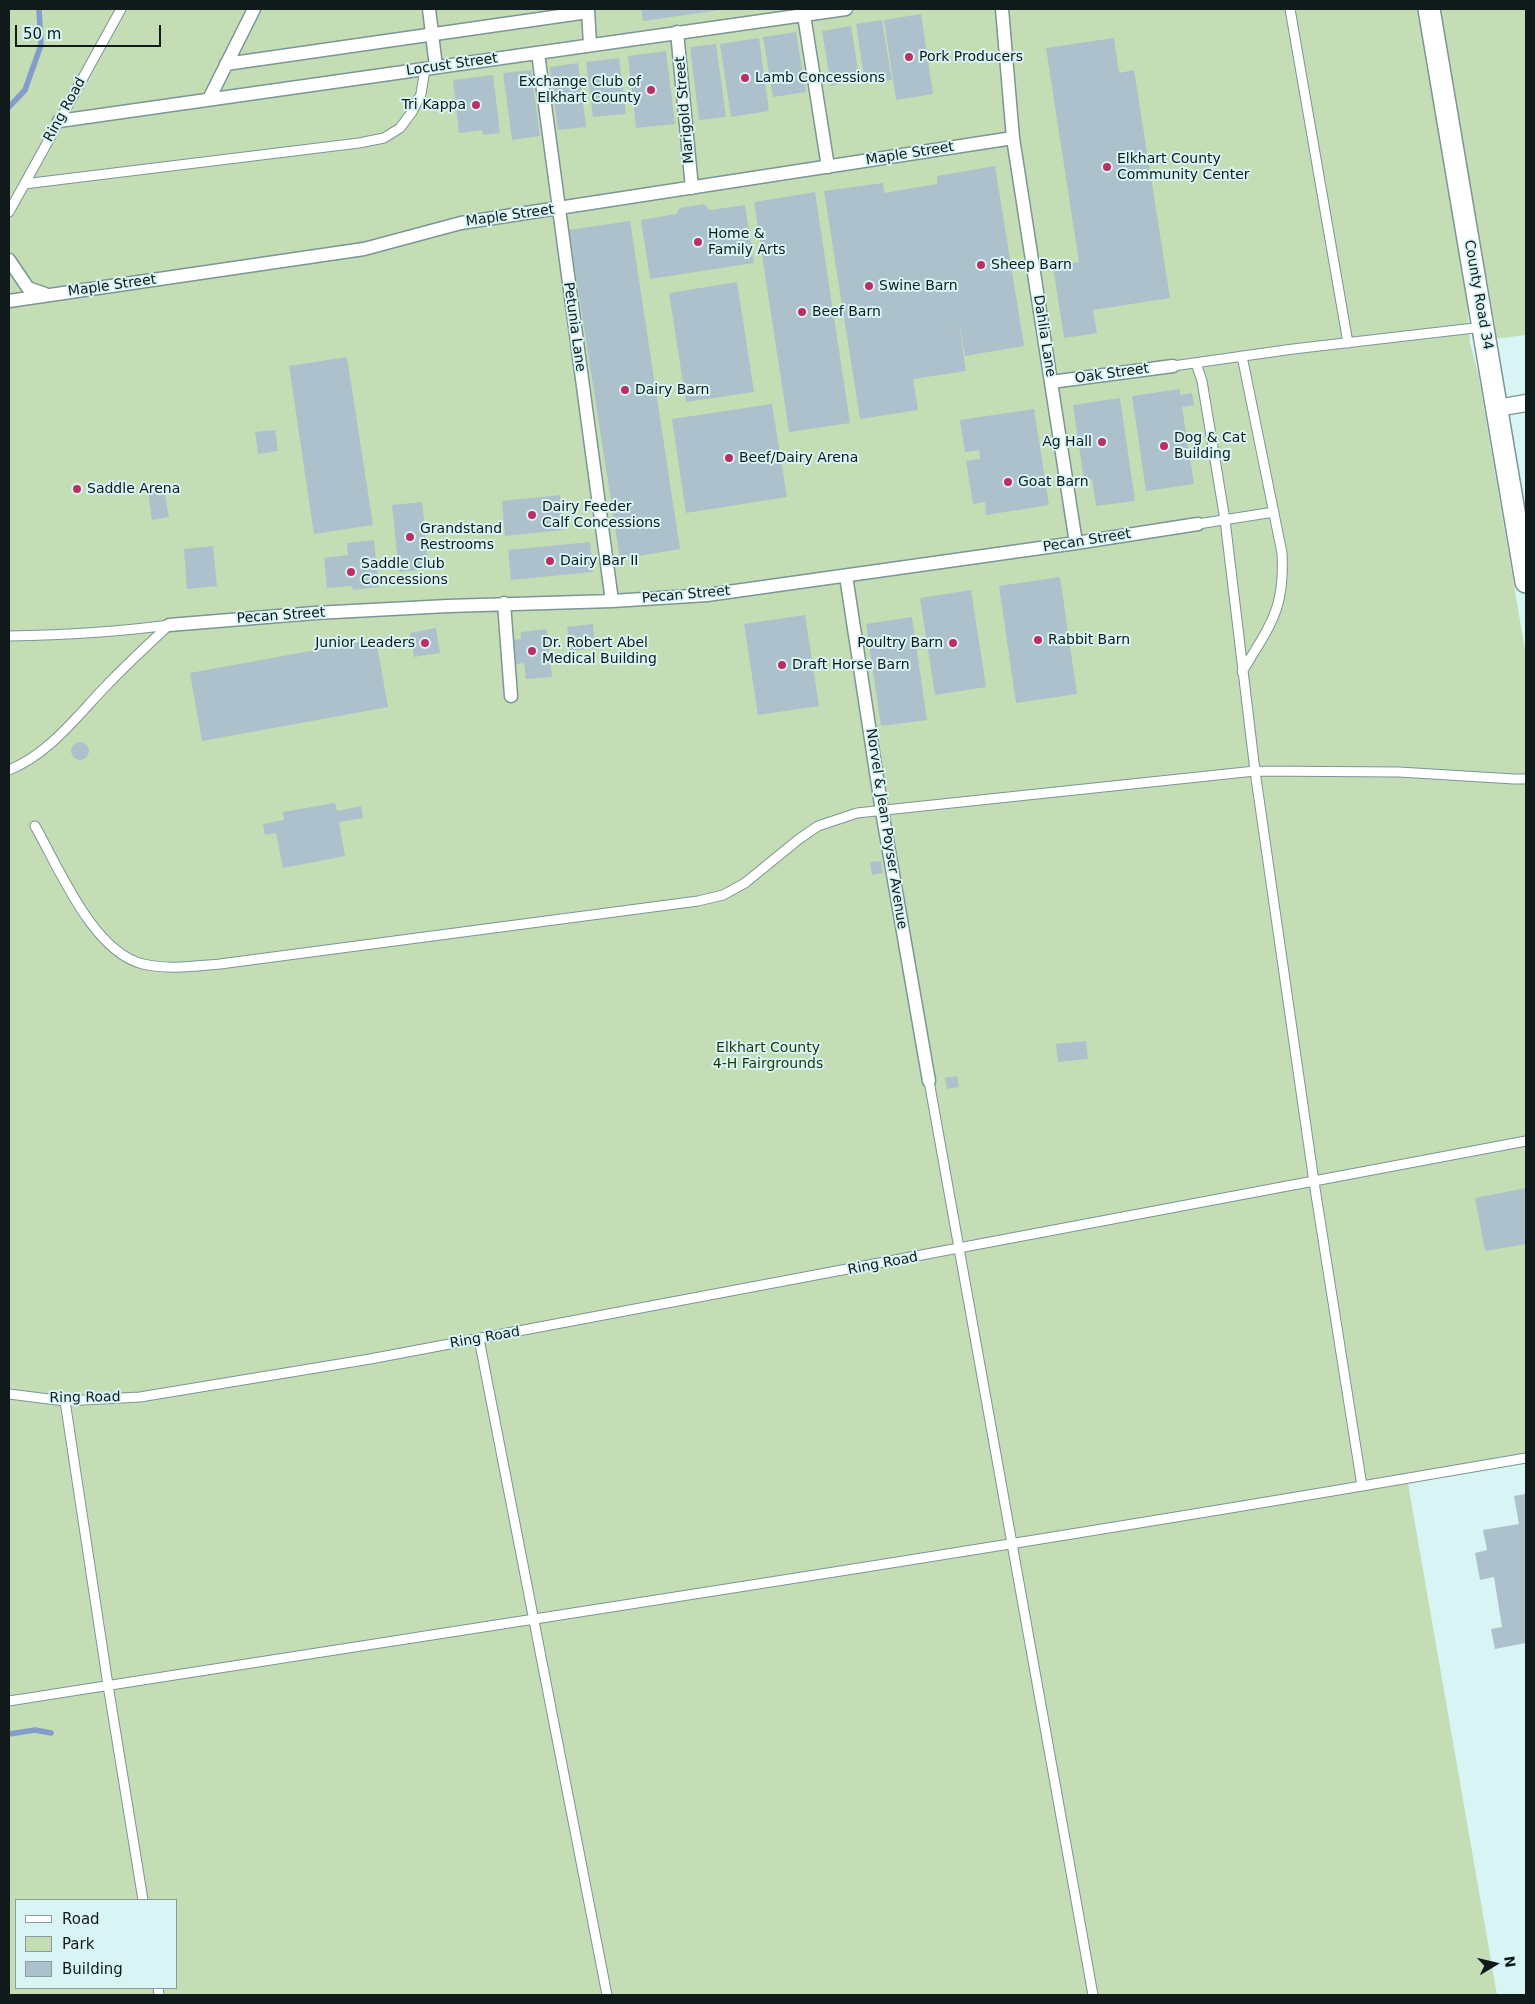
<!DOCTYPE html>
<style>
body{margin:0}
#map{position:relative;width:1535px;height:2004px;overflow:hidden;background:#d9f4f5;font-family:"DejaVu Sans",sans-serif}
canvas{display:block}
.frame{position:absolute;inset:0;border:10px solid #111a1b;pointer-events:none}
.legend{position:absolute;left:15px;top:1899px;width:162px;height:90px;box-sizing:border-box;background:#d9f4f5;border:1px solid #899d9e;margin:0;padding:6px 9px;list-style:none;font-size:15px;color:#111a1b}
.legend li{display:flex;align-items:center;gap:10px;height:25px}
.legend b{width:25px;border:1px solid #899d9e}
.north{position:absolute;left:1470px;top:1939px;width:50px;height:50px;-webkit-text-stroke:4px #d9f4f5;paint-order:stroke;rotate:81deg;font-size:14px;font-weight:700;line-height:20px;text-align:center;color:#111a1b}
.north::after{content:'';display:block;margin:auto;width:18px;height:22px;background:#111a1b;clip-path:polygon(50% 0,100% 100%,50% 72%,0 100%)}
.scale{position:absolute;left:15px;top:25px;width:146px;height:22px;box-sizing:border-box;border:2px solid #111a1b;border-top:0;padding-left:6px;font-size:15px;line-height:18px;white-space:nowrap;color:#111a1b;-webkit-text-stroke:4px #d9f4f5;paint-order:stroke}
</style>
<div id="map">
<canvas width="1535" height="2004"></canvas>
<div class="frame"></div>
<ul class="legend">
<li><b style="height:6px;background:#fff"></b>Road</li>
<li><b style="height:14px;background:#c5ddb4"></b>Park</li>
<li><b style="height:14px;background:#acc1cc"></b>Building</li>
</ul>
<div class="north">N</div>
<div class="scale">50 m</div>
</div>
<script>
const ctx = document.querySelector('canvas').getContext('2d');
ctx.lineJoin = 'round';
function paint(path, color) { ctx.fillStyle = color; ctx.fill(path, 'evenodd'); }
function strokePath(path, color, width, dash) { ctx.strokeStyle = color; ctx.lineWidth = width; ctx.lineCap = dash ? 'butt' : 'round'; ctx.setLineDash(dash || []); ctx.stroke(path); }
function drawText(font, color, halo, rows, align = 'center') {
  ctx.font = font + ' "DejaVu Sans",sans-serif'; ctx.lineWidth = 4; ctx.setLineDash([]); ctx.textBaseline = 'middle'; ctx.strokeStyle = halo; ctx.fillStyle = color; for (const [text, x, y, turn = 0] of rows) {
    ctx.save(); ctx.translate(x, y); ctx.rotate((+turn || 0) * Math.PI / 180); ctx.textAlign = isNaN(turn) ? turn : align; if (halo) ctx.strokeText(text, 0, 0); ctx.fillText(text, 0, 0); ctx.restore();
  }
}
const green = new Path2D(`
 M9,9H1418L1467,303L1470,343L1478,373L1526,656V1456L1407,1478L1497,1995H9ZM16,1900H176V1988H16Z
 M1439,9H1526V335L1494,339L1495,326Z`);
const stream = new Path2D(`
 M9,107L25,90L41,45L39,9
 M9,1734L35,1730L51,1733`);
const building = new Path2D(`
 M641,9H719L720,10L643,21Z
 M921,14L933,94L896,100L884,20Z
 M882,20L892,80L865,84L856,24Z
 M851,26L859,76L844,78L845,83L831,86L822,31Z
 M796,32L806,92L773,97L763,37Z
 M759,38L769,111L731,117L720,44Z
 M1114,38L1119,73L1134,70L1170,298L1093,310L1097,333L1064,338L1053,266L1079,262L1046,48Z
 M716,44L726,117L699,120L690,47Z
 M666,51L675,124L636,128L628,56Z
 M619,58L626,114L593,117L586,62Z
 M578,63L586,127L558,130L550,67Z
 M531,70L540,136L512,140L503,73Z
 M493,75L500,133L483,135L482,130L459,133L453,80Z
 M995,166L1024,346L965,356L958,318L966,371L913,379L918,410L860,419L824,191L883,183L884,193L937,184V176Z
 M815,192L850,423L789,432L754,202Z
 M704,204L710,210L745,205L754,263L650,279L641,220L676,214L680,208Z
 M630,221L680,549L620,559L569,230Z
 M737,282L754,392L686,402L669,293Z
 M347,357L373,525L314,534L289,366Z
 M1180,389V395L1192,393L1194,405L1182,407L1194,484L1146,491L1132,396Z
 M1120,398L1135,501L1096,506L1092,479L1084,480L1073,405Z
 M772,404L787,497L686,513L672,419Z
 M1034,409L1049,505L986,515L985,502L973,504L966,461L980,459L979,450L965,452L960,420Z
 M275,430L278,451L258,454L255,432Z
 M164,490L169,517L152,520L148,492Z
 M560,495L563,530L505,536L502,501Z
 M422,502L429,569L399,572L392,505Z
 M374,540L379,587L353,590L352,586L327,588L324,558L348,555L347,543Z
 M590,542L593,572L511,580L508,550Z
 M213,546L217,586L187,589L184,549Z
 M1060,577L1077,694L1016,703L999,586Z
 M971,590L986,687L935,695L920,598Z
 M805,615L819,706L758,715L744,624Z
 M912,617L927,720L881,726L866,624Z
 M593,624L595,648L570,651L567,627Z
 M436,628L440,653L414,657L410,633Z
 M547,629L552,677L526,679L524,663L516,664L513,640L521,639V632Z
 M376,639L388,707L202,741L190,673Z
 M71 751a9 9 0 1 1 18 0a9 9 0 1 1-18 0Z
 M335,803L337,811L361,806L363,818L339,822L345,856L283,868L276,833L265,835L263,824L284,820L283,812Z
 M881,861L883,873L872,875L870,862Z
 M1086,1041L1088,1059L1058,1062L1056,1044Z
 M957,1076L959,1087L947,1089L945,1078Z
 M1526,1188V1244L1485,1251L1475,1198Z
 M1526,1494V1643L1495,1649L1491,1629L1502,1627L1494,1577L1480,1580L1475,1553L1487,1550L1483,1530L1519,1524L1514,1496Z`);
const service = new Path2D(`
 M1290,9L1348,343
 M24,184L359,143L384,138L400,128L412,112L421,94L425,69
 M9,212L121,9
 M1196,363L1202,381L1225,520L1255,771L1314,1182L1362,1486L1526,1458
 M1173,366L1293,349L1483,327
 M1198,524L1274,512
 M9,636C63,635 116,632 169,625
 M1242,672C1270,625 1285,610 1282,553L1242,356
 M9,770C49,754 77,716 106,686C126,665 148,645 169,625
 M35,826C59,868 93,952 143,964C168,970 195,966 220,964L698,901L723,895L745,883L799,839L818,826L857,813L1255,771L1399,772L1514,779H1526
 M929,1081L1093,1995
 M479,1339L607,1995
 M9,1394L65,1401L140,1397L370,1359L1526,1141
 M65,1401L108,1685L143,1900
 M9,1701C460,1630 912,1562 1362,1486
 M158,1988L159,1995`);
const pedestrian = new Path2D(`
 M429,9L436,67
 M588,9L590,45
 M803,9L828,167
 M1002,9L1013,138L1076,543
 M677,32L692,188
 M538,53L612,601
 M226,64L588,12
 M209,99L254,9
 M59,121L846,9
 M9,260L28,288L45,294
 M9,301L364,249L461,223L1013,138
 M1051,382L1173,366
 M846,576L882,811L929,1081
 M504,603L511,696
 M169,625L315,613L448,606L612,601L707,595L1076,543L1198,524`);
const minor = new Path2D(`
 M1497,408L1526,403`);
const tertiary = new Path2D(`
 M1429,9L1526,582`);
const markers = [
 [909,57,5,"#bc2f64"],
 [745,78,5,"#bc2f64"],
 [651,90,5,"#bc2f64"],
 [476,105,5,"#bc2f64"],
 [1107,167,5,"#bc2f64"],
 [698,242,5,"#bc2f64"],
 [981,265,5,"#bc2f64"],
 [869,286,5,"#bc2f64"],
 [802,312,5,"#bc2f64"],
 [625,390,5,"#bc2f64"],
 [1102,442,5,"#bc2f64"],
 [1164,446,5,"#bc2f64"],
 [729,458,5,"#bc2f64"],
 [1008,482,5,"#bc2f64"],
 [77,489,5,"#bc2f64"],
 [532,515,5,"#bc2f64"],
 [410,537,5,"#bc2f64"],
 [550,561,5,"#bc2f64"],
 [351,572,5,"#bc2f64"],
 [1038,640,5,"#bc2f64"],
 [425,643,5,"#bc2f64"],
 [953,643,5,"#bc2f64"],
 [532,651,5,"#bc2f64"],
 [782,665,5,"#bc2f64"]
];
const poiNames = [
 ["Pork Producers",919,57],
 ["Lamb Concessions",755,78],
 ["Exchange Club of",641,82,"right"],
 ["Elkhart County",641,98,"right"],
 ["Tri Kappa",466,105,"right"],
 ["Elkhart County",1117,159],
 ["Community Center",1117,175],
 ["Home &",708,234],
 ["Family Arts",708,250],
 ["Sheep Barn",991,265],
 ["Swine Barn",879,286],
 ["Beef Barn",812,312],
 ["Dairy Barn",635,390],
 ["Dog & Cat",1174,438],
 ["Building",1174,454],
 ["Ag Hall",1092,442,"right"],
 ["Beef/Dairy Arena",739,458],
 ["Goat Barn",1018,482],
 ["Saddle Arena",87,489],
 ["Dairy Feeder",542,507],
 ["Calf Concessions",542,523],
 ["Grandstand",420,529],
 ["Restrooms",420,545],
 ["Dairy Bar II",560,561],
 ["Saddle Club",361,564],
 ["Concessions",361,580],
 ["Rabbit Barn",1048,640],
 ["Junior Leaders",415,643,"right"],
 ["Dr. Robert Abel",542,643],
 ["Medical Building",542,659],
 ["Poultry Barn",943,643,"right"],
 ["Draft Horse Barn",792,665]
];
const streetNames = [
 ["Locust Street",452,65,-8],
 ["Ring Road",65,110,-61],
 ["Marigold Street",685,110,-95],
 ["Maple Street",910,154,-9],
 ["Maple Street",510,216,-8],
 ["Maple Street",112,286,-8],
 ["County Road 34",1478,295,80],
 ["Petunia Lane",574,327,82],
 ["Dahlia Lane",1044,336,81],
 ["Oak Street",1112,374,-8],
 ["Pecan Street",1087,541,-9],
 ["Pecan Street",686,595,-5],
 ["Pecan Street",281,616,-4],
 ["Norvel & Jean Poyser Avenue",886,829,81],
 ["Ring Road",883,1264,-11],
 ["Ring Road",485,1338,-10],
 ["Ring Road",85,1398,-1]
];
const parkNames = [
 ["Elkhart County",768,1048],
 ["4-H Fairgrounds",768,1064]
];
paint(green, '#c5ddb4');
strokePath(stream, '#849ccb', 5.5);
paint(building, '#acc1cc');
strokePath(service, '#7c9596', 11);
strokePath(pedestrian, '#7c9596', 15);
strokePath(minor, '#7c9596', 19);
strokePath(tertiary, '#7c9596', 24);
strokePath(service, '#fff', 9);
strokePath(pedestrian, '#fff', 12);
strokePath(minor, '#fff', 16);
strokePath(tertiary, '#fff', 21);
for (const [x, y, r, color] of markers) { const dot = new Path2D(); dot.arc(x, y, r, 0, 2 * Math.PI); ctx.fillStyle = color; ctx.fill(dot); strokePath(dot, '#d9f4f5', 2); }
drawText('14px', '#111a1b', '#d9f4f5', poiNames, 'left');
drawText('14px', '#111a1b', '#d9f4f5', streetNames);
drawText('14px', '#1d3700', '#d9f4f5', parkNames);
</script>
